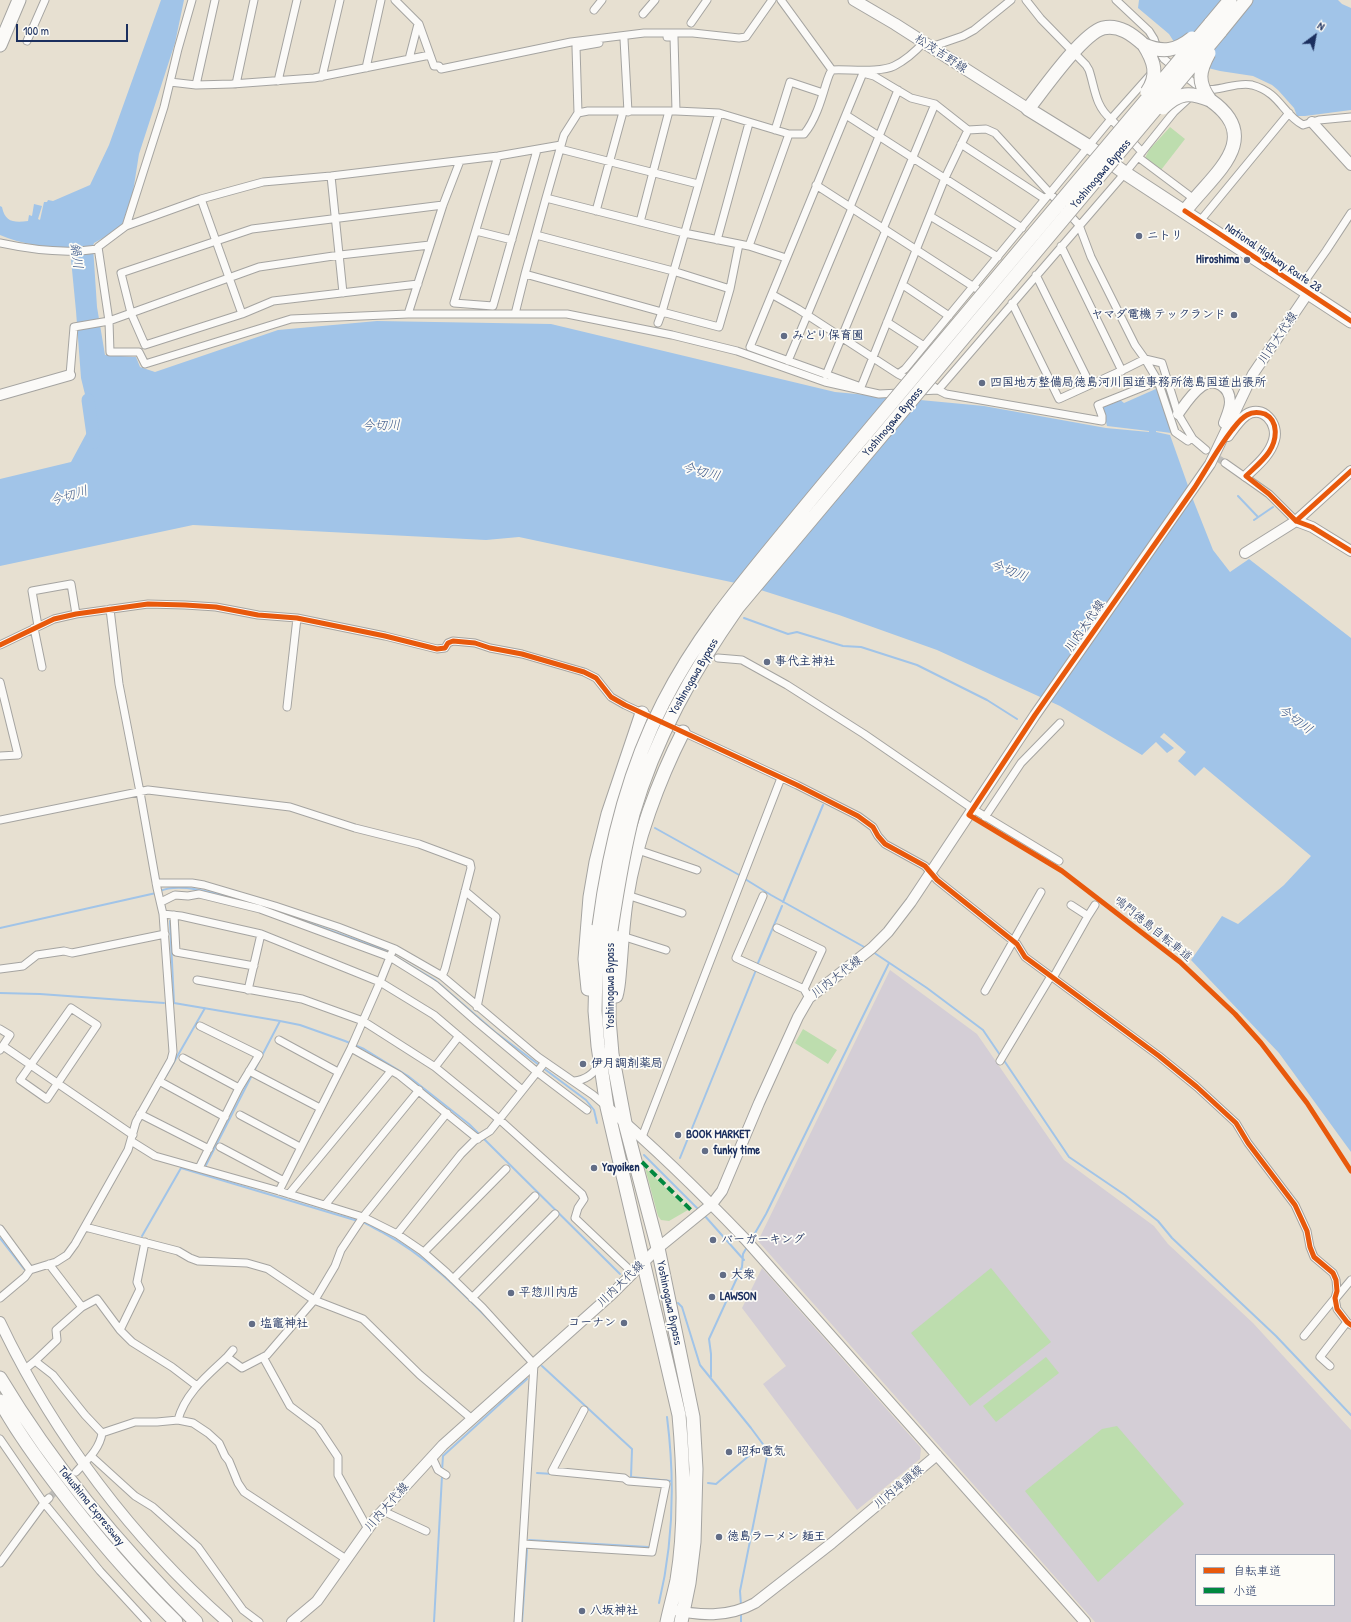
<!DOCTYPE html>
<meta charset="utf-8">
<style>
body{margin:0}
#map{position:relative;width:1351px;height:1622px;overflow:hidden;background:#e7e0d1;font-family:"Patrick Hand","Klee One",sans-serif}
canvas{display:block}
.legend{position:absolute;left:1195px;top:1554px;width:140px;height:52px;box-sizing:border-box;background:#fdfcf7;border:1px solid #a3aaba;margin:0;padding:5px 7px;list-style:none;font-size:12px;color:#1b2f5e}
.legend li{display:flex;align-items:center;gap:8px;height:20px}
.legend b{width:20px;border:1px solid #a3aaba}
.north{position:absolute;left:1295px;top:16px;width:40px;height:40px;-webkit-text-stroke:3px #fdfcf7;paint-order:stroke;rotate:32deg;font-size:11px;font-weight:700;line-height:16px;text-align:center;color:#1b2f5e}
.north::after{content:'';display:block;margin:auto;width:14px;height:18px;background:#1b2f5e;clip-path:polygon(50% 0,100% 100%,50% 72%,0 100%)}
.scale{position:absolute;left:16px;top:24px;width:112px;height:18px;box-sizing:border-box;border:2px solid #1b2f5e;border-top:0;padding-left:5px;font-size:12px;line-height:14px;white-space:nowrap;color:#1b2f5e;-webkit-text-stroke:3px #fdfcf7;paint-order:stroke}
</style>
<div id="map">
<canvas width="1351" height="1622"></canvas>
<ul class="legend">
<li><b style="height:5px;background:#e8590c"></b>自転車道</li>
<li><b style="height:5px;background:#00873e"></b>小道</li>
</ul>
<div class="north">N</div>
<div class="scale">100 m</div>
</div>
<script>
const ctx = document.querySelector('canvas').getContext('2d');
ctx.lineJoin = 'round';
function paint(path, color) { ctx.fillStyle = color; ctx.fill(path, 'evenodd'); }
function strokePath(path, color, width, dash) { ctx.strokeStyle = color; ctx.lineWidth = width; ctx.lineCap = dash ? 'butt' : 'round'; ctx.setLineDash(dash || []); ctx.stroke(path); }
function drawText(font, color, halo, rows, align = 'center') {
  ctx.font = font + ' "Patrick Hand","Klee One",sans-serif'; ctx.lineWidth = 3.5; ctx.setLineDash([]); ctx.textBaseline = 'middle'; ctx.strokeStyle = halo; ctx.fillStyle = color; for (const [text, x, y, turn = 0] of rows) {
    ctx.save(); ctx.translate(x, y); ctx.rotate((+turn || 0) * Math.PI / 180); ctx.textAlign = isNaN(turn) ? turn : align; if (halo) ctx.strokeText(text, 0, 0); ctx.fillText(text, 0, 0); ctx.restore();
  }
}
const industrial = new Path2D(`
 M890,970L977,1034L1064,1160L1154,1226L1168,1244L1253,1323L1351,1430V1622H1095L758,1241ZM1196,1555H1334V1605H1196Z
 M762,1268L921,1448L920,1459L857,1510L763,1384L786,1366L742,1308Z`);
const green = new Path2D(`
 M1170,127L1185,139L1161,170L1145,158L1149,150Z
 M803,1029L837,1050L828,1064L795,1043Z
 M645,1168L688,1210L669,1221L661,1220L658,1216Z
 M991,1268L1051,1342L970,1406L911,1333Z
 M1046,1357L1059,1373L996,1422L983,1406Z
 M1117,1426L1184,1504L1098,1582L1025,1491L1102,1429Z`);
const water = new Path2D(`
 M161,0H184L175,43L139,154L133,192L121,228L94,243L93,246L97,307L105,355L136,357L140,367L155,372L278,330L377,321L551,324L835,392L984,406L1106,428L1149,432V431L1107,426L1102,406L1118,398L1124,403L1158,388L1171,433L1156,431V432L1170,435L1192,497L1213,550L1230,572L1249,559L1351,638V1152L1279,1053L1191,960L1222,916L1238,924L1284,885L1311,856L1204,767L1195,776L1178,761L1186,752L1164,733L1160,737L1174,748L1167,753L1156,742L1142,755L1060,706L937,650L839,615L745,585L519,537L486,540L193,525L0,566V479L71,462L92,423L81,378L76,311L70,249C46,246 22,245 0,235V206L2,207C5,222 14,223 28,221L29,215L32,216L34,204L42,206L38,219L40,220L44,202H47L48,200L53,201L90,185L109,145Z
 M1139,0H1338L1342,4L1351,8V110L1305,116H1297L1294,108L1278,90L1272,85L1253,76L1220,71L1208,68L1176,45L1169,34L1138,8Z`);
const stream = new Path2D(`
 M1238,496L1258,517
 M1254,520L1273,507
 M744,618L788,634L797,632L843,646L861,647L917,665L987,700L1017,719
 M655,828L741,876
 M745,879L771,895L866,948
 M160,891C182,881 224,896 247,902
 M783,902L823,805
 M267,908L379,948L393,955L435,980L495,1032L586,1100L594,1110L597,1123
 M170,921L174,1003L280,1021L300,1025L345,1041L364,1049L408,1076L469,1124L480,1135
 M0,928L156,893
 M873,952L927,988L983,1030L1000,1055
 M758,963L782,906
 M0,993L40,994L164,1003
 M1003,1059L1069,1157L1125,1195L1158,1221L1172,1238L1276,1336L1351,1415
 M254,1071L280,1021
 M166,1076L205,1008
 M483,1138L620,1274
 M644,1155L700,1211
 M680,1158L756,970
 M206,1165L252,1075
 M704,1215L744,1260
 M363,1222C369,1225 376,1229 382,1232C425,1255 460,1290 494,1325
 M142,1236L181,1168L358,1221
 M0,1238L24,1269
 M751,1240L766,1214L889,963
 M678,1303L682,1307L700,1365L751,1428L768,1451L740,1591L741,1605
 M542,1366L632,1449L631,1477L671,1481
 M711,1377V1354L709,1339L742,1267L743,1254L747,1247
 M442,1471L443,1456L527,1379
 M537,1473L553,1474
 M708,1483L716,1484L758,1448
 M529,1540L648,1547
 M659,1603C674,1540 675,1480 667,1417
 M741,1612V1622
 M434,1622L442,1476
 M522,1622L527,1550`);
const river = new Path2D(`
 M88,400L94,442`);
const streetTunnel = new Path2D(`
 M1210,453L1225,463
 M49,1498L61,1486`);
const street = new Path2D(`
 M395,0L419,24L434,66H439L441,69L571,42L644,33H693L739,38L746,37L772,0
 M781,0L832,70
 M1026,0L1041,19L1086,65L1089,70C1095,88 1095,106 1111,119L1151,74
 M1116,0L1149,31L1154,39L1157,48L1164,59L1200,88C1216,94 1235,81 1252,85C1281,93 1282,114 1303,125L1319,120L1351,117
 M594,10L602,0
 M643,14L655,0
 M691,23L707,0
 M667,37H674L676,111
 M624,39L628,112
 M27,41L45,0
 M931,47L963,36L974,30L1011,0
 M409,59L418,24
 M366,68L381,0
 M866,71L863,73L750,347L861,387L945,178L968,130
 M863,73L874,76L911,98L935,104L968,130L986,129L995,133L1079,225L1091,257L1135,345L1145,359L1158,381L1098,405L1102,416V421L946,394L938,390L919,391
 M322,77L340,0
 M278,81L297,0
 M170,82L196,85L232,84L314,78L430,55
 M236,84L254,0
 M196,85L215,0
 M578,113L576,47L599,43
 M719,113L662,312L525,274L546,198L564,135L578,113L588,111H676L719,113L789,134H804C815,121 821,101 826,84C828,79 828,75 832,70C848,69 880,73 894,66C906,60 915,52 924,42
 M846,115L1022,228
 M775,130L790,82L823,93
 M961,144L1045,199
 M560,149L698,184
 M498,156L454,303L493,306L537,150
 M1138,157L1194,199
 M460,161L443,205L408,314L291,319L145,364L139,352H110L109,321L98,247L126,226L201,199L263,182L331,176L498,156L561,145
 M331,176L343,293
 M816,185L977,289
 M546,198L684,233L749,246L786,258
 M201,199L242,314
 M850,207L898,90
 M596,211L623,112
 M930,216L998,257
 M1200,221L1289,113
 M640,222L669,111
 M126,226L164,107L178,49L192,0
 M883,229L935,104
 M476,231L512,240
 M536,235L673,271L730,289
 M717,240L749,123
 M0,243C32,250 65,254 98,249
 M749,246L789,134
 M1061,246L1122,371
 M1036,275L1090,384
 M418,284L273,301L242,314L145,345L131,313L121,273L252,229L443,205
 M903,285L949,316
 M1300,288L1326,251L1351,213
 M773,295L798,309L898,374L910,380L933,386L938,390L1125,173L1174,112L1187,100
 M1012,303L1059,399L1125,369L1145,359L1162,363L1178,414L1193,439L1206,450
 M408,314H515L525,274
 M515,314H567L672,335L737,351L825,382L879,394L900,393
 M887,322L924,346
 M658,323L662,312L719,327L730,289L739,244
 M788,361L852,208
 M898,374L905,369L1111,119L1142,152
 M70,375L74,327L109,321L259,267L340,255L430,245
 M826,375L886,230
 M1158,381L1175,432L1188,441
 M1225,463L1269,494L1296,521
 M38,626L32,591L71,584L76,614
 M34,628L42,667
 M0,645L54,619L76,614L148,604L185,605L216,607L258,615L297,618L385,636L437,649L445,648L448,643L453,641L475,643L490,648L522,654L584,672L596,678L611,697L625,705L797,785L858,816L873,827L878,836L885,844L925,866L937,880L1017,944L1025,957L1159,1056L1197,1087L1236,1123L1248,1143L1295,1205L1307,1231L1310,1247L1314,1257L1333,1273L1336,1280L1337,1291L1335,1298L1337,1309L1347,1322L1351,1325
 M718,658L742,660L787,685L864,734L973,809L1059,861
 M0,682L18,755L0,756
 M287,707L297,618
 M985,817L1021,763L1060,723
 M0,820L148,790L290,807L355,828L419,844L470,863L471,868L445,969L442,976
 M638,850L697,870
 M156,883H192L204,885L275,906L338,927L395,949L442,976L538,1057L593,1095L607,1107
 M465,891L496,917L477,1007
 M627,895L682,913
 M763,896L736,958L804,989L809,998
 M161,902L175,895L188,896L199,894L260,909L390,957L435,985L477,1022L537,1072L587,1110
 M163,914L181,916L261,934L380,982L434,1015L522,1090
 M174,915L176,952L254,966
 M1088,916L1095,905
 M777,928L822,950L804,989
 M622,936L666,950
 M0,969L23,966L37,955L64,951L72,953L165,934
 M1053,978L1088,916L1071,905
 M197,980L302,999L363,1021L435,1067
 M248,990L261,934
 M985,991L1041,892
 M71,1008L97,1025L47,1099L20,1080Z
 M0,1029L10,1035L0,1050
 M459,1036L435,1067L500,1120L582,1194L584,1199L578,1208L575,1218L633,1273
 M279,1040L338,1072
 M3,1046L133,1135
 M351,1048L399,1075L478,1139
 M183,1058L239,1088
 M1000,1061L1051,976
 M249,1071L320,1108
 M159,1081L225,1117
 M574,1081C586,1080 594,1074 600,1063
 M140,1114L209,1149
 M240,1115L300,1147
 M642,1137L781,778
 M131,1141L155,1156L279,1191L363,1217L397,1234L422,1251L447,1273L483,1308L534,1364L518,1622
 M220,1147L284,1181
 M199,1168L239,1088L259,1055L200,1026
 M279,1191L351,1048L380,982L392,952
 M289,1194L391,1071
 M325,1205L419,1090
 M85,1227L178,1251L190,1258L198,1261L247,1263L268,1269L314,1300L363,1319L420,1375L472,1419
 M0,1229L30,1270
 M397,1234L461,1154L474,1141L490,1131L545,1062
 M424,1252L506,1169
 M49,1264L82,1307L97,1299L120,1330L132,1342L172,1367L197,1386
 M453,1279L535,1196
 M0,1298L25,1277L30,1270L56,1262L67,1255L75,1244L128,1150L136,1122L171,1060L173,1052L163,914L157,888L140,792L119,684L110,609
 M472,1298L555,1214
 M1336,1298L1351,1280
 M120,1330L140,1289L137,1282L145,1242
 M1304,1336L1335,1298
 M227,1357L233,1350
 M263,1357L290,1406L318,1427L338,1457V1475L368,1529
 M35,1361L57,1340L56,1330L82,1307
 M1330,1366L1320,1357L1347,1322
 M24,1370L35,1361L53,1375L85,1415L102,1433
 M178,1420C185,1393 208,1375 227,1357L242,1368L267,1355L316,1298L335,1266L341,1250L363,1217L447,1113
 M102,1433L135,1422H157L178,1420L193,1423L208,1433L219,1443L225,1456L229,1461L238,1483L244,1492L346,1559
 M0,1439L44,1503L100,1571L147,1622
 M91,1456L135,1496L153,1507L198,1547L243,1610L259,1622
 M432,1457L438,1470L446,1475
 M76,1472C86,1461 100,1449 102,1433
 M383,1511L426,1531
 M523,1544L652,1552L666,1484L628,1481L624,1478L552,1471L584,1410
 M0,1563L44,1503L49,1498`);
const secondary = new Path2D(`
 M1312,122L1351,165
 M0,395L70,375
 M1178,414C1185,404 1192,393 1202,386C1215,377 1230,387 1230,402C1230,409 1226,417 1224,423
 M1228,436C1233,429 1239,420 1246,415C1263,404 1279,424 1274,440C1270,455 1256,466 1246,476
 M1296,521L1312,527L1351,551
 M1245,553L1296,521L1351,471
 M607,1107C655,1148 701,1193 745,1239L1085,1622
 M0,1322C53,1434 134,1541 227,1622
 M670,1609C699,1616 728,1618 755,1603L832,1543L937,1455
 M292,1622L317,1601L375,1519L443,1445L612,1294L658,1248L712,1204L722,1191L759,1103L798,1017L809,998L872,948L888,932L911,902L1035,715L1210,464L1253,374L1308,293`);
const primary = new Path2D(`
 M854,0L895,24L1028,109`);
const highway = new Path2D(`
 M1210,24L1230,0
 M1220,32L1246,0
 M0,45L19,0
 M1144,45C1133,35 1119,24 1103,28C1082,34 1043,90 1028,109L1088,146L1125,173L1351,321
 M1185,211C1212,175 1266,139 1210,100
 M599,926L596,972L595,1011L598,1046L607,1107L679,1415C684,1470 686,1526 677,1580C674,1594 670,1608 667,1622
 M611,930L609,963V1019L612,1054L625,1123L658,1248L693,1417L696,1469L694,1542L689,1583L681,1622
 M588,989L585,959L590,897L596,862L608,814L642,713
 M616,996C619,986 619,975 620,966C622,942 623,919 627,896C635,843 659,779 683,732
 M0,1378C54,1468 122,1549 196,1622
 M0,1401C16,1430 36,1458 56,1484C93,1533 132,1579 176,1622`);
const highwayBridge = new Path2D(`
 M1144,45C1154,61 1159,75 1147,92
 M1144,45C1163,53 1176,51 1192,38
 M1209,53C1199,71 1197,82 1210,100
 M1163,108C1179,92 1190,92 1210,100
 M599,926C609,849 627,773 663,703C696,638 739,587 785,531C829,477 875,423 920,369C1017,254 1113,139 1210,24
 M611,930C617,891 623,852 633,814C655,738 693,671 738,607L1220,32`);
const quiet = new Path2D(`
 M642,1162L692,1211`);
const cycleway = new Path2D(`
 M1185,211L1351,321
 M1296,521L1351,471
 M1351,551L1312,527L1296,521L1269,494L1246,476C1253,469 1263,461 1269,452C1277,440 1279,421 1265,414C1259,412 1252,412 1247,415C1241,418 1236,425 1232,430C1218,448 1207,468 1195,487L1035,715L969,815L1062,871L1180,962L1235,1014L1261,1043L1307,1103L1351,1171
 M0,645L54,619L76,614L148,604L185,605L216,607L258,615L297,618L385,636L437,649L445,648L448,643L453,641L475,643L490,648L522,654L584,672L596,678L611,697L625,705L797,785L858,816L873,827L878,836L885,844L925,866L937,880L1017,944L1025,957L1159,1056L1197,1087L1236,1123L1248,1143L1295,1205L1307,1231L1310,1247L1314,1257L1333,1273L1336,1280L1337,1291L1335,1298L1337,1309L1347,1322L1351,1325`);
const markers = [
 [1139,236,4,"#626d86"],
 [1247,260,4,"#626d86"],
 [1234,315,4,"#626d86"],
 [784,336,4,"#626d86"],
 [982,383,4,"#626d86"],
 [767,662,4,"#626d86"],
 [583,1064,4,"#626d86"],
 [678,1135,4,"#626d86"],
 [705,1151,4,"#626d86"],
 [594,1168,4,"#626d86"],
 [713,1240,4,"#626d86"],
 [723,1275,4,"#626d86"],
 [511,1293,4,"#626d86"],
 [712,1297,4,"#626d86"],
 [624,1323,4,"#626d86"],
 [252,1324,4,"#626d86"],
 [729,1452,4,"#626d86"],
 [719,1537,4,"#626d86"],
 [582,1611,4,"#626d86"]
];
const streetNames = [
 ["松茂吉野線",941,54,33],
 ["Yoshinogawa Bypass",1101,174,-50],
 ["National Highway Route 28",1273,258,34],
 ["川内大代線",1278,338,-56],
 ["Yoshinogawa Bypass",893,422,-50],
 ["川内大代線",1085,626,-55],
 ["Yoshinogawa Bypass",694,677,-60],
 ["鳴門徳島自転車道",1153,929,39],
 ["川内大代線",837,977,-38],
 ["Yoshinogawa Bypass",611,986,-90],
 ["川内大代線",621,1284,-44],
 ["Yoshinogawa Bypass",669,1303,78],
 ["川内埠頭線",899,1487,-40],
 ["Tokushima Expressway",91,1506,51],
 ["川内大代線",387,1507,-49]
];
const poiNames = [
 ["ニトリ",1147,236],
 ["Hiroshima",1239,260,"right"],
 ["ヤマダ電機 テックランド",1226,315,"right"],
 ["みどり保育園",792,336],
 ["四国地方整備局徳島河川国道事務所徳島国道出張所",990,383],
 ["事代主神社",775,662],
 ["伊月調剤薬局",591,1064],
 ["BOOK MARKET",686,1135],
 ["funky time",713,1151],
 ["Yayoiken",602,1168],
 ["バーガーキング",721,1240],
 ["大衆",731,1275],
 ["平惣川内店",519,1293],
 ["LAWSON",720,1297],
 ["コーナン",616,1323,"right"],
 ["塩竈神社",260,1324],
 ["昭和電気",737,1452],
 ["徳島ラーメン 麺王",727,1537],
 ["八坂神社",590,1611]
];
const waterNames = [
 ["鍋川",76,256,82],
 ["今切川",381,426,-1],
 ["今切川",701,472,15],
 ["今切川",69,496,-16],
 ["今切川",1009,571,21],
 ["今切川",1295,720,36]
];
paint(industrial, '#d4ced6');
paint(green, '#bdddae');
paint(water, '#a1c4e8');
strokePath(stream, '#a1c4e8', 2);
strokePath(river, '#a1c4e8', 13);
strokePath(streetTunnel, '#bebdba', 7, [7, 3.5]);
strokePath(street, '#a5a4a1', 9);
strokePath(secondary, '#a5a4a1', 12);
strokePath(primary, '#a5a4a1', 13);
strokePath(highway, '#a5a4a1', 15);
strokePath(street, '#fbfaf8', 7);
strokePath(secondary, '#fbfaf8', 10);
strokePath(primary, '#fbfaf8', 11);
strokePath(highway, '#fbfaf8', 13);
strokePath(highwayBridge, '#a5a4a1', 15, []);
strokePath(highwayBridge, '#fbfaf8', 13);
strokePath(quiet, '#00873e', 4, [8, 4]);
strokePath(cycleway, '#e8590c', 5);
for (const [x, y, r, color] of markers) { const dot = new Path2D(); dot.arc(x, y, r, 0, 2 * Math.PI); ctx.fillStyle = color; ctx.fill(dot); strokePath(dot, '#fdfcf7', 1.5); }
drawText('12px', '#1b2f5e', '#fdfcf7', streetNames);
drawText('bold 12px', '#1b2f5e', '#fdfcf7', poiNames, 'left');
drawText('italic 13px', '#3a588a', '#fdfcf7', waterNames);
</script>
